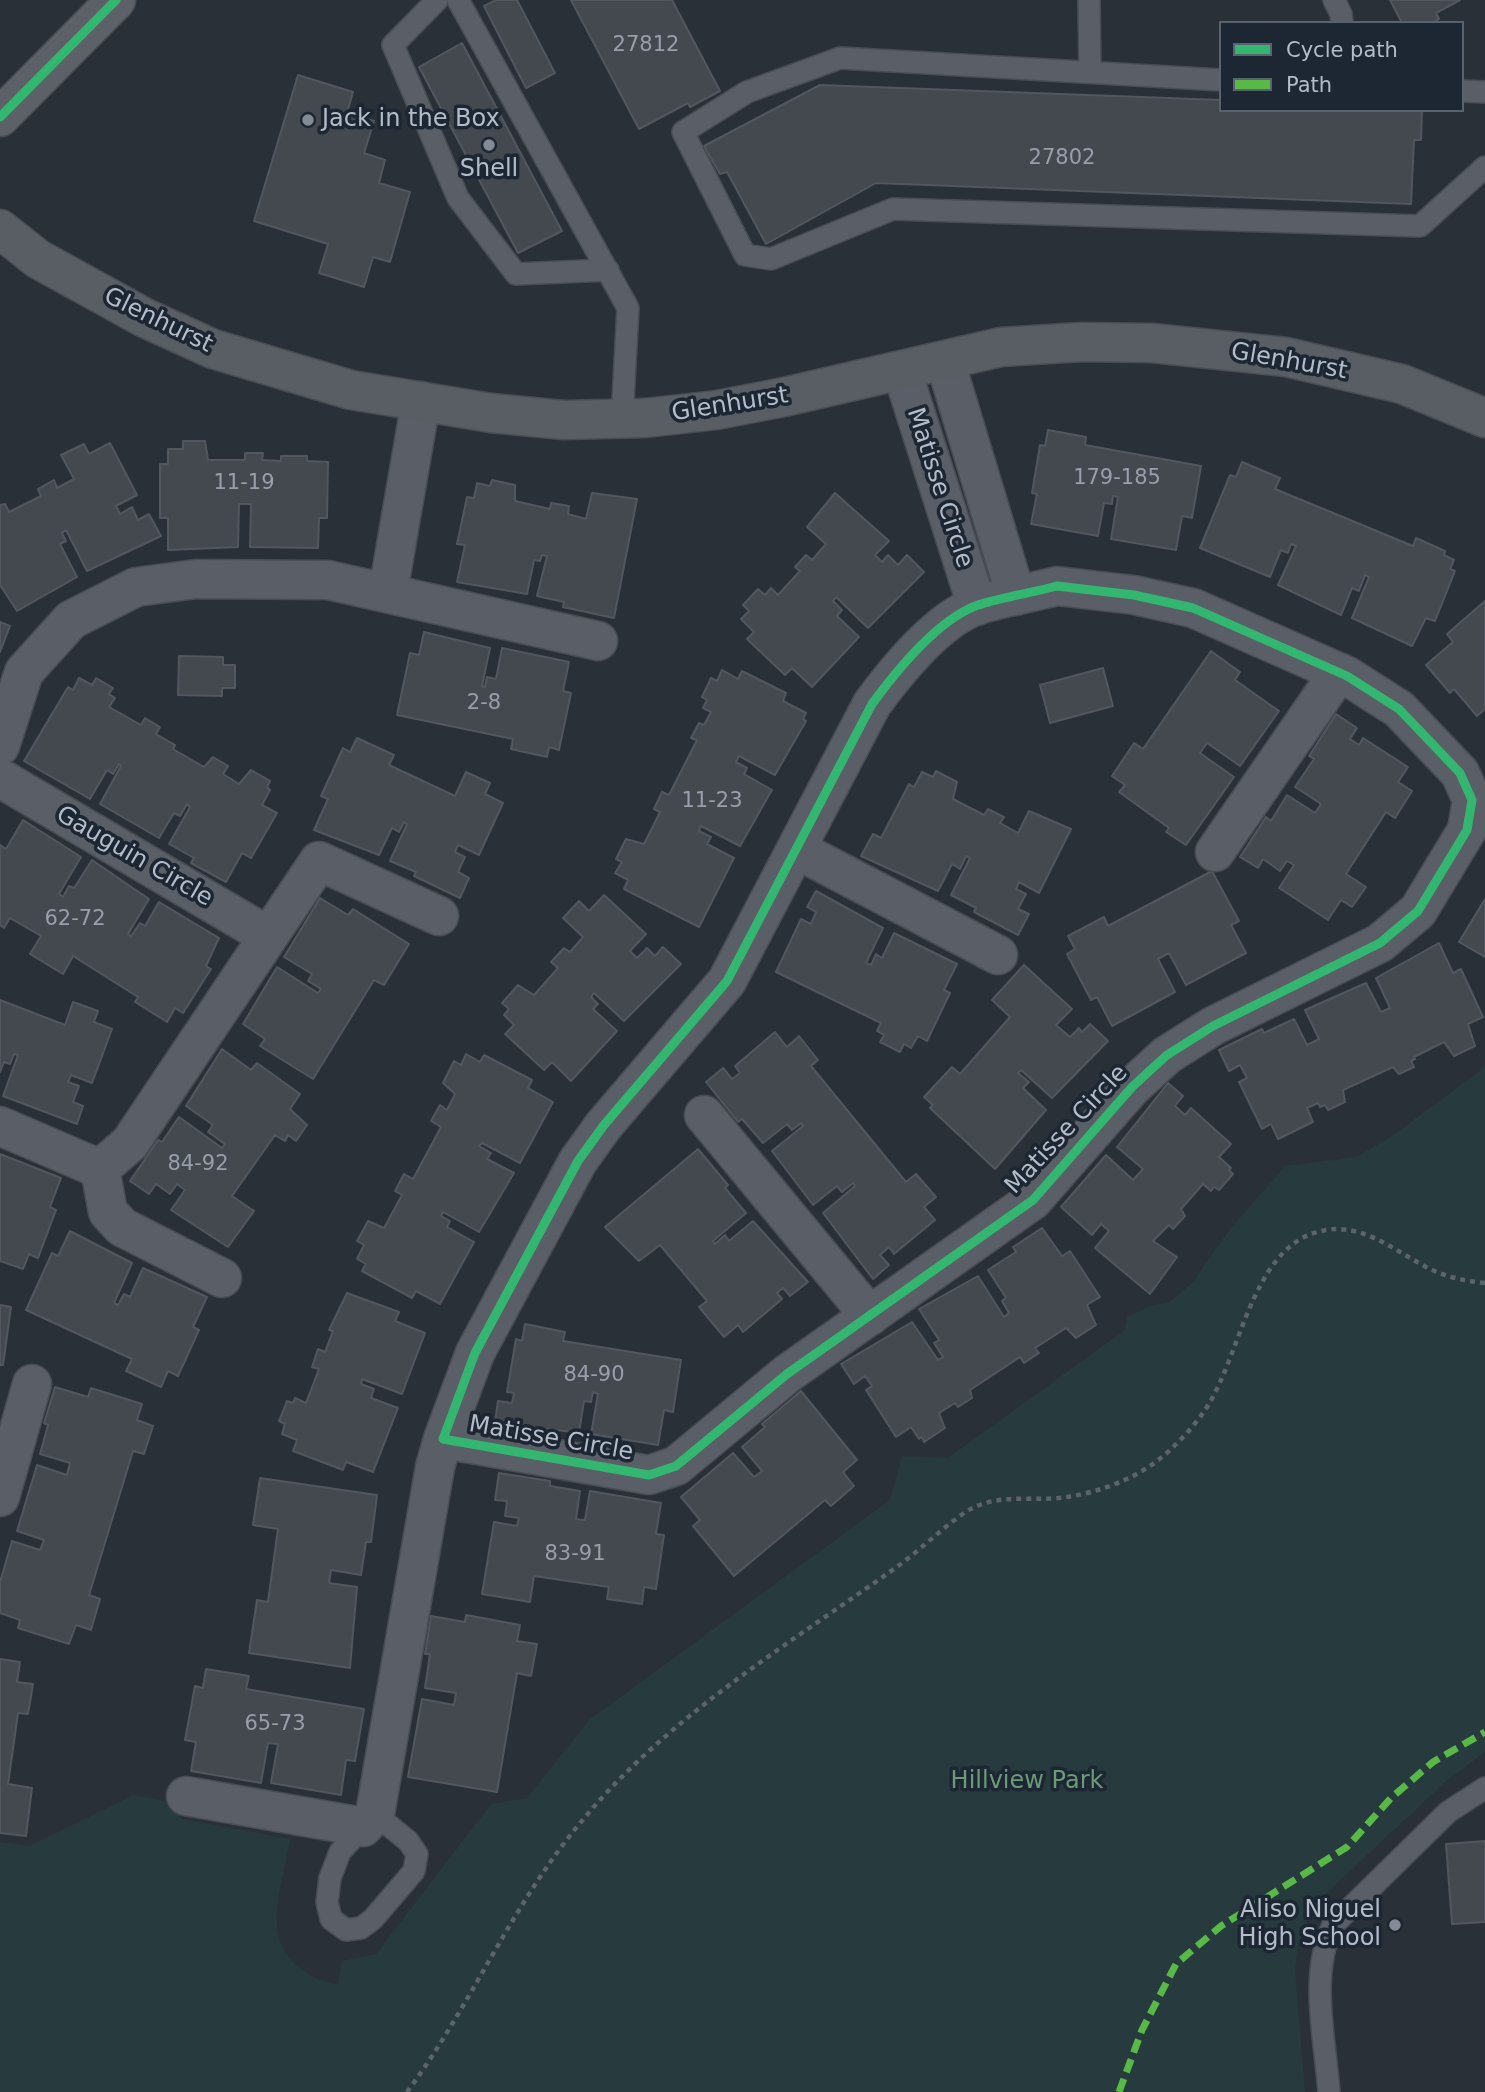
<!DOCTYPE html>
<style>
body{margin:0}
#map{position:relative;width:1485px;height:2092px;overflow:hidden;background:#2a3038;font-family:"DejaVu Sans",sans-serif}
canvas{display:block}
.legend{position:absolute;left:1219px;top:21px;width:245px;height:91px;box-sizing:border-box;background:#1d2633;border:2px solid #59626f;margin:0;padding:9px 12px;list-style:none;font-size:21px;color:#b4bcc9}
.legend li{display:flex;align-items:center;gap:14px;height:35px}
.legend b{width:35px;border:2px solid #59626f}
</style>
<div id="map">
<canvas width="1485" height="2092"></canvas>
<ul class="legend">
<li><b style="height:9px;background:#33b770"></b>Cycle path</li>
<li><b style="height:9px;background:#58b947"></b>Path</li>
</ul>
</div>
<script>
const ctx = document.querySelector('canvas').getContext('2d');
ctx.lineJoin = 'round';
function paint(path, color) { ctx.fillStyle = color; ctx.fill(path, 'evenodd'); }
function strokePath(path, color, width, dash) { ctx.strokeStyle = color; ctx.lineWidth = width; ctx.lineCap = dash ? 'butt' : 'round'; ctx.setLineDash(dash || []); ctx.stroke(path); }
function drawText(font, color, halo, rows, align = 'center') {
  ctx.font = font + ' "DejaVu Sans",sans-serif'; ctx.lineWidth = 7; ctx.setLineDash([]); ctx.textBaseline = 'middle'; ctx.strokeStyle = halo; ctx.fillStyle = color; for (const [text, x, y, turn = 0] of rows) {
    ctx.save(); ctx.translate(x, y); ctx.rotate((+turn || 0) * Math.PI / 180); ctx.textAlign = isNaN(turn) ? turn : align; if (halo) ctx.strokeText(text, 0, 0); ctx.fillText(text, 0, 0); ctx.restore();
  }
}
const green = new Path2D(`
 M1485,1067V1752L1445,1782L1314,1905L1298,1945L1295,1970L1305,2092H0V1842L30,1846L133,1795L177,1803L182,1819L290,1839C286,1866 275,1898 277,1925C278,1958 309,1981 338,1984L342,1961L376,1954L491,1804L527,1798L589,1720L890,1500L902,1456L948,1458L1125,1330L1127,1317L1150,1306L1170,1302L1192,1283L1230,1229L1285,1166L1356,1157L1392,1136Z`);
const building = new Path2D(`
 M496,0H517L555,73L526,88L484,6Z
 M571,0H672L720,91L690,107L688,103L639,129Z
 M1390,0H1460L1436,13L1439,19L1433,23H1402Z
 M462,43L562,231L518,253L419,67Z
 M298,75L353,92L347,113L374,121L364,153L385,160L379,183L410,192L390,262L373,257L364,287L319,273L328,244L254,221Z
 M820,85L1221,100V110H1422L1421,140H1414L1411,204L876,183L766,244L727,172L720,174L704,146Z
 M1048,430L1086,437L1085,445L1201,466L1192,518L1182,516L1176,550L1111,539L1118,497L1113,496L1112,504L1104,503L1098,536L1031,524L1037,494L1032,493L1040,445L1045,446Z
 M183,441H205L208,460H245V453H263L262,460L281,461V456H307V461L328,462L327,518H319L318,548L250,547L251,504H239L238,547L168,550V518H160V464H168V449H183Z
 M110,443L137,495L116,506L120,514L132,507L138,520L149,514L161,536L87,571L66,530L62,533L66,541L60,544L77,577L17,611L0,585V505L5,504L9,512L41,496L38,489L54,480L57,488L74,479L61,455L84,444L89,454Z
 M1242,462L1280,478L1275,489L1413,546L1416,538L1445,551L1444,555L1454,560L1450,569L1455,571L1435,621L1426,618L1412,646L1352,618L1369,577L1365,575L1359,591L1352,588L1341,615L1278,585L1296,546L1291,544L1288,553L1281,550L1270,577L1200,548L1230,475L1236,477Z
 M492,480L515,485V501L550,509L551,503L569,506L568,514L586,519L592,493L637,499L614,618L563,607L564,602L537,596L547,556L542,555L540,561L534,560L527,594L457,582L465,545L457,544L467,497L474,498L477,483L490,486Z
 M835,493L889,541L875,555L882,562L888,555L898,565L907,555L924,572L868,628L836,597L833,601L842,610L837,616L859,637L812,687L792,668L785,675L747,639L754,632L741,619L749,611L743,605L758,589L765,595L771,588L778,595L800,571L795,567L806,555L812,560L826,544L807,527Z
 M1485,601V709L1477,716L1454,689L1450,693L1426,665L1453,642L1447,634Z
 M0,622L10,626L0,652Z
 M424,632L490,648L482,686L485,687L487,677L496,679L502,648L569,662L563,691L571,693L559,750L549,747L547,757L511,749L513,739L397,715L410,653L419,655Z
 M1211,651L1240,672L1235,680L1279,711L1240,766L1207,743L1200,753L1234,777L1186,845L1166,832L1169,828L1119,792L1125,785L1112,776L1134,743L1143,749Z
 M179,656L223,657V665H235V688H222V696L178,695Z
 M1103,668L1113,706L1050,723L1040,685Z
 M722,670L738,679L742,671L786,693L783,701L806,713L803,719L806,721L775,775L739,756L736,762L747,768L744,774L772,790L740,846L701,826L699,831L711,837L707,844L734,858L699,927L624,889L628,880L615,873L622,862L616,859L626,839L644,844L660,812L654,809L662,792L669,795L697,740L691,738L699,723L704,725L711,712L703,708L707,700L702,697L711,678L717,681Z
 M79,678L92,685L96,678L113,688L109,694L115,698L109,707L141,725L145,718L160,727L156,734L175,745L173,749L204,767L213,757L228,766L223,774L239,784L251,770L270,781L267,787L270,790L262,805L277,813L251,858L242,853L226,882L191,863L194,858L169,844L190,807L187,804L180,816L174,813L159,838L100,804L121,766L119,764L113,774L107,770L90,799L24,761L68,687L73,690Z
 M1336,714L1357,728L1350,739L1359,745L1363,738L1408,767L1398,782L1412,791L1395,818L1386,812L1346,874L1366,887L1352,907L1341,900L1328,920L1279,888L1294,865L1287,861L1280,871L1263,859L1258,868L1240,857L1266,817L1271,821L1287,795L1315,813L1321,804L1295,787L1314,759L1309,756Z
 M357,738L394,755L389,765L455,796L466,772L490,783L485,794L503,803L479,855L458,845L455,852L465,857L458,872L469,878L460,898L414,876L416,872L390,861L407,824L404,822L399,832L392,828L379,855L314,830L328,799L321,796L343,748L350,752Z
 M936,771L957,782L953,799L984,815L988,809L1004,817L1000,823L1018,833L1029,811L1071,829L1039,893L1019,882L1016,889L1026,894L1018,909L1029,914L1018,935L974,912L976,908L951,895L970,858L966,856L960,869L952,864L938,891L861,856L873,834L881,838L909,784L914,787L922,772L933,777Z
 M23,820L81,857L59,894L63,897L69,886L74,888L92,860L149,899L128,934L131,936L140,923L145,926L159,902L219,938L206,966L211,969L183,1013L175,1008L167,1022L135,1002L138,997L73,956L63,974L30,954L41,936L10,918L4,928L0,925V845L6,849Z
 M1212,871L1239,921L1231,925L1246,953L1186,985L1169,953L1158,959L1175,992L1112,1026L1097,997L1091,1000L1067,954L1075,949L1068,936L1104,917L1108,926Z
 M816,891L883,928L866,963L871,965L876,954L882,958L894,933L957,964L944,990L950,993L927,1041L918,1036L911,1048L904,1044L900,1052L880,1042L884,1035L877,1031L881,1023L776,972L801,919L811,924L816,912L807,907Z
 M604,895L646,934L630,951L637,958L647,948L655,956L663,947L681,964L624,1021L594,993L591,997L598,1004L593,1009L617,1031L571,1081L552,1062L544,1070L505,1034L514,1025L504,1015L509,1009L502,1003L518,985L534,995L558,968L551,962L564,948L570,952L583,937L563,918L579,901L589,911Z
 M320,898L348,915L353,909L409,944L384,985L374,980L313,1079L260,1046L265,1039L243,1024L277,967L318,993L321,989L308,981L312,974L284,957Z
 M1485,899V957L1459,942Z
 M1439,943L1453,973L1461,969L1483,1017L1468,1024L1475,1046L1454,1056L1444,1042L1414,1057L1415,1059L1411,1061L1414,1067L1399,1074L1393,1067L1343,1090L1345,1102L1328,1110L1325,1105L1320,1107L1318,1103L1307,1108L1313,1122L1278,1139L1271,1124L1262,1129L1239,1082L1247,1078L1240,1065L1229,1071L1219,1050L1262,1029L1264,1033L1294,1019L1307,1045L1319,1039L1305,1010L1366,983L1381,1012L1390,1008L1376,978Z
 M1024,965L1072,1009L1056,1025L1070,1037L1079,1028L1082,1032L1090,1024L1108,1041L1052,1098L1021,1070L1018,1073L1029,1082L1023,1088L1046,1110L995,1169L930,1108L933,1105L924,1097L952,1067L960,1074L1010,1017L992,1000Z
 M0,1000L65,1025L73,1002L98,1011L94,1022L112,1029L92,1083L71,1075L68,1082L79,1086L73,1102L83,1106L77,1124L3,1096L18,1055L14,1054L10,1064L4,1062L0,1072Z
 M775,1032L787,1047L799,1036L818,1060L811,1066L906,1182L916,1174L936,1197L924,1207L935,1220L894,1254L889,1247L880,1255L889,1265L873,1279L823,1213L855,1186L853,1183L842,1192L837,1186L813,1205L772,1151L803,1126L801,1123L792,1130L787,1124L763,1143L742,1119L738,1122L706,1082L723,1068L732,1079L740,1073L735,1066Z
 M222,1049L251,1070L257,1063L300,1094L290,1109L307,1125L296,1141L288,1135L285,1141L275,1135L232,1196L254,1211L228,1247L171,1210L185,1190L177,1184L170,1194L156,1184L149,1194L130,1181L158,1140L162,1142L179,1117L222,1148L225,1144L208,1132L213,1125L186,1106Z
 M466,1054L480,1062L484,1055L532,1080L528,1088L553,1102L520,1163L482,1143L479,1146L491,1153L487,1159L514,1173L479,1232L443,1212L441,1216L450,1221L447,1227L474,1242L440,1304L416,1291L412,1298L362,1271L366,1264L357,1259L364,1245L357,1241L368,1221L384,1228L402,1195L395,1191L404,1174L413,1179L441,1127L431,1121L440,1105L447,1110L455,1094L443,1083L454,1061L461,1065Z
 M1168,1083L1183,1096L1175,1106L1185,1115L1191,1108L1231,1144L1219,1157L1231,1168L1229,1170L1233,1174L1219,1190L1214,1187L1211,1191L1203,1184L1181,1209L1185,1216L1173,1229L1169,1225L1153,1241L1177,1257L1150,1294L1095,1248L1109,1231L1101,1224L1092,1235L1061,1207L1106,1155L1133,1180L1143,1169L1117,1147Z
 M698,1149L728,1185L725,1188L746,1213L713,1241L715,1244L725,1235L729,1241L753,1221L808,1282L790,1296L783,1288L777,1293L782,1299L743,1332L738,1325L724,1337L699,1307L707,1301L660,1245L639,1261L605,1227Z
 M0,1154L61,1178L50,1207L56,1210L38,1258L29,1254L23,1269L0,1261Z
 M1042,1228L1062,1256L1070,1251L1100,1297L1087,1305L1096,1325L1076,1338L1066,1328L1035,1348L1039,1353L1024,1363L1020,1357L970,1390L972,1398L958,1407L955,1403L939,1413L945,1428L924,1442L922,1437L919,1439L911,1427L896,1437L866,1390L872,1386L865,1376L854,1384L841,1364L912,1322L938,1360L943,1357L934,1343L939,1340L919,1309L978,1276L1004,1317L1009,1313L1002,1301L1006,1298L988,1270L1016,1252L1013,1247Z
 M70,1231L132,1263L114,1303L118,1305L124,1294L130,1297L143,1268L207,1297L193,1327L199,1330L178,1376L168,1371L161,1387L126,1371L132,1359L26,1310L52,1253L58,1256Z
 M347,1293L399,1312L395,1321L425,1333L402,1394L362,1379L361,1384L374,1389L371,1398L398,1408L373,1472L346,1462L343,1470L293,1451L297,1440L282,1434L285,1424L279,1421L287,1401L293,1403L295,1398L306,1403L319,1369L312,1367L318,1349L325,1352L333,1331L329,1330Z
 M0,1305L11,1307L3,1365H0Z
 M525,1324L565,1332L563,1341L681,1360L673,1412L664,1410L658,1445L591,1434L598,1394L593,1392L591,1402L584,1401L579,1433L495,1422L498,1401L512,1403L514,1393L507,1392L516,1339L522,1341Z
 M55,1387L88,1397L91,1388L142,1404L137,1420L153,1426L144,1454L133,1451L89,1595L100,1599L91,1630L76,1625L69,1644L18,1628L20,1620L0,1613V1582L12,1541L40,1550L44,1540L17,1531L37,1465L67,1475L70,1463L40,1454L48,1425L44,1423Z
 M801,1391L857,1460L843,1472L854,1486L831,1506L825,1500L734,1576L693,1526L700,1520L681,1497L733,1453L754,1477L762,1471L742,1447L765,1427L762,1424Z
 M499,1473L550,1481V1486L580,1491L576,1519L585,1520L590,1491L661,1503L656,1534L664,1535L656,1589L644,1587L642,1604L607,1599L609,1587L534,1576L530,1602L482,1594L494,1522L517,1526L519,1518L505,1516L507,1501L495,1500Z
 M260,1478L377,1495L371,1542H366L361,1575L331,1570L329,1583L357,1587L350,1668L249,1653L257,1600L268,1602L278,1529L253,1525Z
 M466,1615L520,1625L517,1641L537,1644L531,1676L517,1673L497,1792L408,1777L422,1699L454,1705L456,1693L425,1688L430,1654H425L431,1616L465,1622Z
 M0,1659L20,1662L17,1682L33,1684L28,1714L18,1713L8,1784L32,1788L26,1836L0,1833Z
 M206,1669L249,1676L246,1689L364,1709L355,1761L346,1760L341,1795L271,1783L278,1744L268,1743L261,1783L191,1771L196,1742L185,1740L195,1686L203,1688Z
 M1485,1841V1922L1452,1924L1446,1844Z`);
const path = new Path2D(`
 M407,2092C471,2006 512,1904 581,1822C665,1719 787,1645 894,1569C918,1552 940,1530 964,1513C994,1493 1024,1501 1058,1498C1098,1494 1143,1477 1172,1448C1186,1435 1200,1419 1210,1402C1240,1351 1253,1256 1311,1234C1356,1217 1390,1248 1428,1268C1446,1277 1465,1281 1485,1283`);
const lane = new Path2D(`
 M437,0L393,45L458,198L516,274L608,270
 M458,0L628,308L622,419
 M1089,0L1090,72
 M1334,0L1341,14L1342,23
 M1221,80L840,58L747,92L683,132L745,255L771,259L893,209L1420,226L1485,167
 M1462,91L1485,92
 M363,1827L340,1852L330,1878L327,1902L331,1919L346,1930L361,1928L373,1919L414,1871L417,1854L408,1841L375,1814
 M1329,2092C1325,2038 1309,1975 1333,1925L1448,1812L1485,1788`);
const street = new Path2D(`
 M945,361L1016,596
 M902,371L977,606
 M1057,586L1134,595L1193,608L1347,676L1399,709L1460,773L1472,800L1467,830L1418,911L1380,943L1213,1026L1167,1055L1132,1087L1033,1200L787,1374L676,1466L649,1475L443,1439L475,1353L578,1161L604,1125L727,981L872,704C897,670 938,619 978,605C1003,597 1031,593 1057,586Z
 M388,592L421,401
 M0,746L24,672L71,620L136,587L196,579L328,580L598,641
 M0,778L268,936
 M796,849L998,955
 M1215,852L1339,672
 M704,1115L870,1316
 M0,1126L100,1169L108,1212L122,1227L222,1278
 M100,1169L130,1143L319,861L439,916
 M0,1497L32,1384
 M186,1796L363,1827L375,1814L435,1467L443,1439`);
const secondary = new Path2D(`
 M0,229L38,259L145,318L213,349L351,390L491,413L564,420L645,418L717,410L784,397L1001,347L1082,342L1152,343L1286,357L1402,384L1485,418`);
const primary = new Path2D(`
 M0,117L116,0`);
const quiet = new Path2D(`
 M1119,2092L1142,2030L1176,1964L1221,1926L1347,1847L1391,1798L1433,1762L1485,1732`);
const cycleway = new Path2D(`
 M0,117L116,0
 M1057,586L1134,595L1193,608L1347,676L1399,709L1460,773L1472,800L1467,830L1418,911L1380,943L1213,1026L1167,1055L1132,1087L1033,1200L787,1374L676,1466L649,1475L443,1439L475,1353L578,1161L604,1125L727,981L872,704C897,670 938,619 978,605C1003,597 1031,593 1057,586Z`);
const markers = [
 [308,120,7,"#848b96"],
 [489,145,7,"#848b96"],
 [1395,1925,7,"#848b96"]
];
const numberNames = [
 ["27812",646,46],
 ["27802",1062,159],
 ["179-185",1117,479],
 ["11-19",244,484],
 ["2-8",484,704],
 ["11-23",712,802],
 ["62-72",75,920],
 ["84-92",198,1165],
 ["84-90",594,1376],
 ["83-91",575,1555],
 ["65-73",275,1725]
];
const poiNames = [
 ["Jack in the Box",322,120],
 ["Shell",489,170,"center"],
 ["Aliso Niguel",1381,1911,"right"],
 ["High School",1381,1939,"right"]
];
const streetNames = [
 ["Glenhurst",158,321,26],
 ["Glenhurst",1289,362,10],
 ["Glenhurst",730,405,-9],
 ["Matisse Circle",939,488,72],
 ["Gauguin Circle",134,857,30],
 ["Matisse Circle",1067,1130,-47],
 ["Matisse Circle",551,1439,10]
];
const parkNames = [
 ["Hillview Park",1027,1782]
];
paint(green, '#273a3e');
paint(building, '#444950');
strokePath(building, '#52575f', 2);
strokePath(lane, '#484c53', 24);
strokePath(street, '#484c53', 41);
strokePath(secondary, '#484c53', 41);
strokePath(primary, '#484c55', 41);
strokePath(path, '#5d636a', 4.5, [5, 5]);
strokePath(lane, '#5a5e66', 21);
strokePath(street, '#5a5e66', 38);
strokePath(secondary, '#595d64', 38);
strokePath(primary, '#5c6168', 38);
strokePath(quiet, '#58b947', 7, [14, 7]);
strokePath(cycleway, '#33b770', 9);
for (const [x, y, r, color] of markers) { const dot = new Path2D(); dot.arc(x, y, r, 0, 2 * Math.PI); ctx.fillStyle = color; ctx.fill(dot); strokePath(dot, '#1d2633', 2.5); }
drawText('21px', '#989fab', null, numberNames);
drawText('24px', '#b4bcc9', '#1d2633', poiNames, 'left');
drawText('24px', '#b4bcc9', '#1d2633', streetNames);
drawText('24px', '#6b9a76', '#1d2633', parkNames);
</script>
